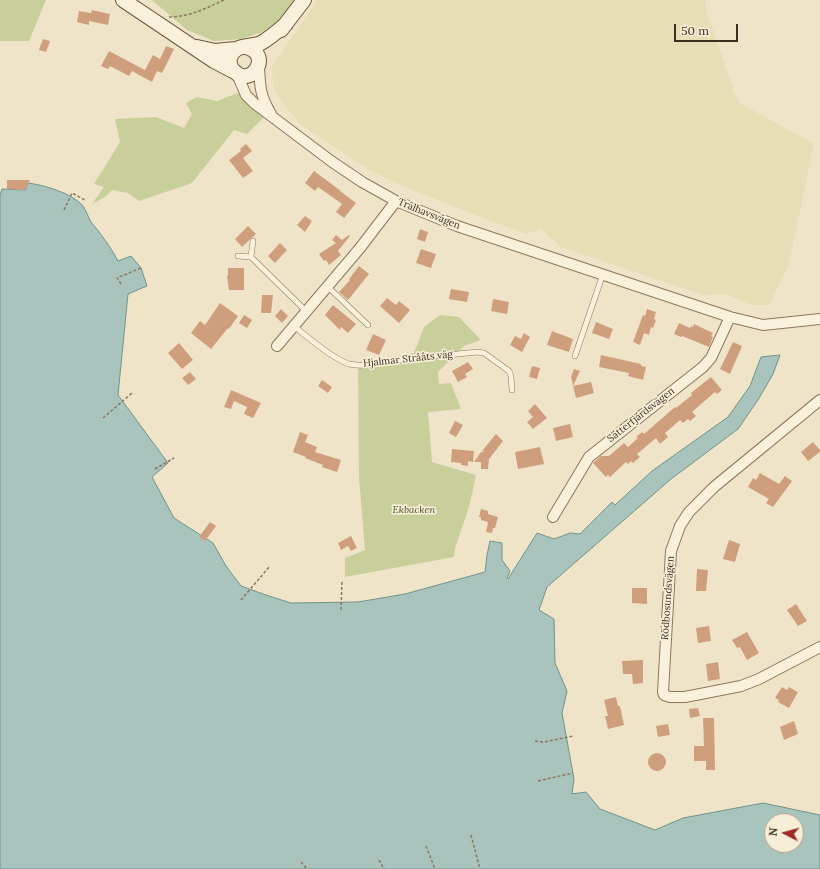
<!DOCTYPE html>
<meta charset="utf-8">
<style>
body{margin:0}
#map{position:relative;width:820px;height:869px;overflow:hidden;background:#f0e4c8;font-family:Lora,serif}
canvas{display:block}
.north{position:absolute;left:764px;top:813px;width:40px;height:40px;box-sizing:border-box;background:#f7eed8;border:1px solid #ada18e;border-radius:50%;rotate:276deg;font-size:11px;font-weight:700;line-height:16px;text-align:center;color:#3d2e20}
.north::after{content:'';display:block;margin:auto;width:14px;height:18px;background:#9e2a2b;clip-path:polygon(50% 0,100% 100%,50% 72%,0 100%)}
.scale{position:absolute;left:674px;top:24px;width:64px;height:18px;box-sizing:border-box;border:2px solid #3d2e20;border-top:0;padding-left:5px;font-size:12px;line-height:14px;white-space:nowrap;color:#3d2e20;-webkit-text-stroke:3px #f7eed8;paint-order:stroke}
</style>
<div id="map">
<canvas width="820" height="869"></canvas>
<div class="north">N</div>
<div class="scale">50 m</div>
</div>
<script>
const ctx = document.querySelector('canvas').getContext('2d');
ctx.lineJoin = 'round';
function paint(path, color) { ctx.fillStyle = color; ctx.fill(path, 'evenodd'); }
function strokePath(path, color, width, dash) { ctx.strokeStyle = color; ctx.lineWidth = width; ctx.lineCap = dash ? 'butt' : 'round'; ctx.setLineDash(dash || []); ctx.stroke(path); }
function drawText(font, color, halo, rows, align = 'center') {
  ctx.font = font + ' Lora,serif'; ctx.lineWidth = 3.5; ctx.setLineDash([]); ctx.textBaseline = 'middle'; ctx.strokeStyle = halo; ctx.fillStyle = color; for (const [text, x, y, turn = 0] of rows) {
    ctx.save(); ctx.translate(x, y); ctx.rotate((+turn || 0) * Math.PI / 180); ctx.textAlign = isNaN(turn) ? turn : align; if (halo) ctx.strokeText(text, 0, 0); ctx.fillText(text, 0, 0); ctx.restore();
  }
}
const farmland = new Path2D(`
 M317,0H705L708,16L738,102L814,144L789,264L769,305H751L725,294L703,295L561,247L541,229L526,234L460,209L402,186L368,169L300,124L282,102L275,92L271,68Z`);
const green = new Path2D(`
 M0,0H46L29,41H0Z
 M152,0H295L280,19L263,32L241,39L214,41L187,30Z
 M238,93L265,116L247,134L234,130L192,183L139,201L128,193L112,190L105,197L92,204L104,187L94,184L120,142L115,119L156,117L184,128L192,114L186,103L197,97L217,101Z
 M440,315L459,317L481,340L464,346L438,372L439,384L451,383L461,409L428,412L432,462L476,475L469,507L455,548L454,557L345,577V558L365,550L359,477L358,363L414,353L424,327Z`);
const water = new Path2D(`
 M28,183C44,185 72,193 83,206C86,210 88,217 91,222C101,234 110,246 118,261L131,256L141,268L147,286L128,294L118,395L168,463L152,477L174,518L213,543L226,566L241,586L266,595L291,603L358,602L405,594L485,572L487,555L490,541L502,543V560L510,571L507,578L508,579L537,533L554,539L570,533L580,534L612,502L615,505L652,471L728,417L750,386L761,357L780,355L773,374L758,400L738,429L671,479L547,587L539,610L554,619L555,663L567,691L562,713L574,779L572,794L586,792L600,809L655,830L683,818L763,803L820,815V869H0V195L2,189L25,190ZM772,821H796V845H772Z`);
const building = new Path2D(`
 M92,10L110,14L108,25L89,21V25L77,22L79,11L91,13Z
 M43,39L50,41L46,52L39,50Z
 M166,46L174,49L162,73L157,71L152,82L132,71L129,76L110,66L108,69L101,66L109,51L145,70L153,55L160,59Z
 M246,144L252,151L243,158L253,171L243,178L229,160L241,151L240,149Z
 M314,171L341,191H340L356,203L344,218L336,212L342,204L318,187L315,191L305,183Z
 M7,180H30L25,190L7,189Z
 M305,216L312,221L305,232L297,225Z
 M248,226L256,234L242,247L235,239Z
 M420,229L428,232L425,242L417,239Z
 M336,235L342,240L349,235L350,236L338,251L341,255L329,265L326,260L324,261L319,254L336,243L332,240Z
 M280,243L287,250L275,263L268,256Z
 M421,249L436,254L431,268L416,263Z
 M359,266L369,274L348,300L339,292L350,280L349,279Z
 M228,268H244V290H229L227,276L228,275Z
 M451,289L469,292L467,302L449,299Z
 M262,295H273L271,313H261Z
 M387,298L396,305L399,301L410,310L399,323L380,306Z
 M493,299L509,302L507,314L491,311Z
 M220,303L238,316L229,329L228,328L211,349L191,333L200,321L205,325Z
 M333,305L356,324L348,333L341,327L340,330L325,315Z
 M281,309L288,316L282,323L275,316Z
 M647,309L656,312L654,319L656,320L653,328L651,327L649,335L644,333L640,345L633,342L643,315L645,316Z
 M244,315L252,320L247,328L239,323Z
 M596,322L613,329L609,339L592,333Z
 M679,323L690,328L691,326L693,327L694,324L713,333L711,336L713,337L709,347L682,336L681,337L674,334Z
 M552,331L573,339L569,352L547,345Z
 M524,333L530,337L522,352L510,345L515,336L521,339Z
 M373,334L386,340L379,355L366,350Z
 M733,342L742,346L730,374L720,369Z
 M179,343L193,360L182,369L168,353Z
 M601,355L641,364V366L646,367L643,380L628,376L629,373L599,367Z
 M468,362L473,369L465,374L467,377L458,382L452,371Z
 M532,366L540,368L537,379L529,377Z
 M574,369L580,371L573,386L591,382L594,393L576,398L571,377Z
 M190,372L196,379L188,385L182,378Z
 M711,377L722,390L717,394L715,392L692,412L696,416L690,421L688,419L683,423L680,420L665,433L668,437L660,444L656,438L637,454L640,457L633,463L631,461L628,464L626,462L610,477L608,475L606,477L593,463L601,456H609L624,443L628,447L638,438L636,437L642,432L644,434L675,407L676,408L692,395L691,393Z
 M322,380L332,387L328,393L318,386Z
 M231,390L261,403L253,418L244,414L247,407L234,401L231,409L224,407Z
 M535,404L547,418L533,429L527,422L533,417L528,411Z
 M455,421L463,425L456,437L449,433Z
 M570,424L573,437L556,441L553,428Z
 M300,432L308,435L305,442L317,447L315,452L341,460L337,472L322,467L323,465L305,458L306,457L293,452Z
 M496,434L503,441L489,459L488,469H481V462H474L481,452H485L482,451Z
 M813,442L820,450V452L808,461L801,452Z
 M540,447L544,464L518,469L515,452Z
 M452,449L474,451L473,462L468,461V466L461,465V463L451,462Z
 M760,473L779,484L785,476L792,481L773,507L766,503L769,499L748,487L753,478L756,480Z
 M481,509L488,511V514L498,517L495,528H493L492,533L486,532L488,522L481,520V517H479Z
 M210,522L216,526L205,541L199,537Z
 M351,536L357,548L351,551L348,546L341,550L338,543Z
 M729,540L740,544L735,562L723,559Z
 M697,569L708,570L706,591H696Z
 M632,588H647V604L632,603Z
 M796,604L807,621L798,626L787,610Z
 M709,626L711,641L698,643L696,628Z
 M747,632L759,653L747,660L740,647L737,648L732,640Z
 M643,660V683L633,684L632,674H623L622,661Z
 M718,662L720,679L708,681L706,664Z
 M782,687L787,690L789,687L798,692L789,708L778,702L779,700L775,698Z
 M616,697L618,706H620L624,725L608,729L605,716H608L604,700Z
 M698,708L700,716L690,718L689,709Z
 M703,718H714L715,770H706V761H694V746H704Z
 M794,721L798,734L784,740L780,727Z
 M668,724L670,735L658,737L656,726Z
 M648 762a9 9 0 1 1 18 0a9 9 0 1 1-18 0Z`);
const path = new Path2D(`
 M169,17C190,17 206,8 224,0
 M64,210L72,193L85,200
 M121,284L117,278L141,268
 M103,418L132,393
 M155,469L174,458
 M241,600L270,566
 M341,610L342,581
 M535,741L544,742L573,736
 M538,781L573,773
 M471,835L480,869
 M426,846L435,869
 M379,860L384,869
 M301,862L307,869`);
const lane = new Path2D(`
 M238,256L251,257L306,311
 M251,257L253,241
 M327,286L368,325
 M294,326C307,337 333,359 349,364C366,368 390,361 407,359C430,356 453,355 477,352L484,353L509,371L511,376L512,390
 M575,356L603,274`);
const street = new Path2D(`
 M259,66C260,87 260,95 271,114
 M237,74L246,95L254,103L331,161L362,182L396,201L457,226L730,317L763,325L820,319
 M277,346L360,248L396,201
 M820,400L714,487L689,512L680,526L671,551L663,692L664,695L670,697H685L741,686L759,679L820,647
 M553,517L589,457L703,367L711,358L730,317`);
const secondary = new Path2D(`
 M123,0L214,61L233,71
 M281,30L304,0
 M197,47L215,51L236,49
 M246,47C273,54 252,88 235,72C231,69 229,63 230,58C234,43 251,48 261,43C270,38 278,31 286,24`);
const streetNames = [
 ["Trälhavsvägen",429,214,22],
 ["Hjalmar Strååts väg",408,359,-6],
 ["Sätterfjärdsvägen",641,415,-38],
 ["Rödbosundsvägen",668,598,-86]
];
const parkNames = [
 ["Ekbacken",414,510]
];
paint(farmland, '#e6deb5');
paint(green, '#c9cf9b');
paint(water, '#a9c4bc');
strokePath(water, '#6f938a', 1);
paint(building, '#cf9f7d');
strokePath(lane, '#8d765c', 6);
strokePath(street, '#8d765c', 12);
strokePath(secondary, '#6f573f', 16);
strokePath(path, '#8d765c', 1.5, [3, 2]);
strokePath(lane, '#faf1dc', 5);
strokePath(street, '#faf1dc', 10);
strokePath(secondary, '#faf1dc', 14);
drawText('10px', '#3d2e20', '#f7eed8', streetNames);
drawText('italic 10px', '#4d5a26', '#f7eed8', parkNames);
</script>
